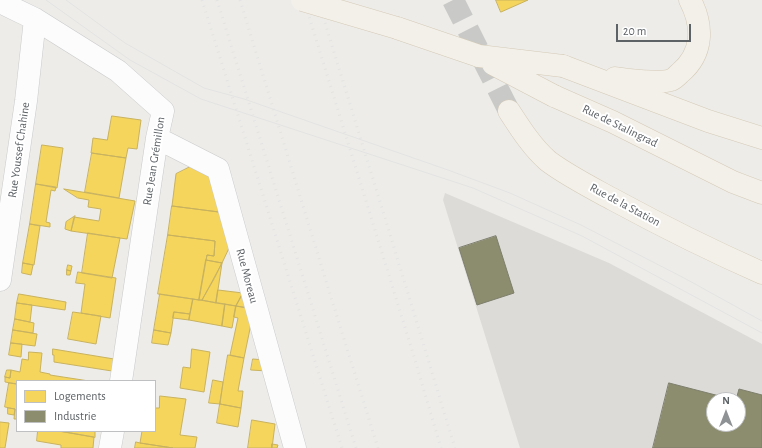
<!DOCTYPE html>
<meta charset="utf-8">
<style>
body{margin:0}
#map{position:relative;width:762px;height:448px;overflow:hidden;background:#edece8;font-family:"Alegreya Sans",sans-serif}
canvas{display:block}
.legend{position:absolute;left:16px;top:380px;width:140px;height:52px;box-sizing:border-box;background:#fff;border:1px solid #bec0c2;margin:0;padding:5px 7px;list-style:none;font-size:12px;color:#5d6266}
.legend li{display:flex;align-items:center;gap:8px;height:20px}
.legend b{width:20px;border:1px solid #bec0c2}
.north{position:absolute;left:706px;top:392px;width:40px;height:40px;box-sizing:border-box;background:#fff;border:1px solid #bec0c2;border-radius:50%;rotate:0deg;font-size:11px;font-weight:700;line-height:16px;text-align:center;color:#5d6266}
.north::after{content:'';display:block;margin:auto;width:14px;height:18px;background:#8f9294;clip-path:polygon(50% 0,100% 100%,50% 72%,0 100%)}
.scale{position:absolute;left:616px;top:24px;width:75px;height:18px;box-sizing:border-box;border:2px solid #5d6266;border-top:0;padding-left:5px;font-size:12px;line-height:14px;white-space:nowrap;color:#5d6266;-webkit-text-stroke:3px #fff;paint-order:stroke}
</style>
<div id="map">
<canvas width="762" height="448"></canvas>
<ul class="legend">
<li><b style="height:11px;background:#f6d55c"></b>Logements</li>
<li><b style="height:11px;background:#8c8c6e"></b>Industrie</li>
</ul>
<div class="north">N</div>
<div class="scale">20 m</div>
</div>
<script>
const ctx = document.querySelector('canvas').getContext('2d');
ctx.lineJoin = 'round';
function paint(path, color) { ctx.fillStyle = color; ctx.fill(path, 'evenodd'); }
function strokePath(path, color, width, dash) { ctx.strokeStyle = color; ctx.lineWidth = width; ctx.lineCap = dash ? 'butt' : 'round'; ctx.setLineDash(dash || []); ctx.stroke(path); }
function drawText(font, color, halo, rows, align = 'center') {
  ctx.font = font + ' "Alegreya Sans",sans-serif'; ctx.lineWidth = 4; ctx.setLineDash([]); ctx.textBaseline = 'middle'; ctx.strokeStyle = halo; ctx.fillStyle = color; for (const [text, x, y, turn = 0] of rows) {
    ctx.save(); ctx.translate(x, y); ctx.rotate((+turn || 0) * Math.PI / 180); ctx.textAlign = isNaN(turn) ? turn : align; if (halo) ctx.strokeText(text, 0, 0); ctx.fillText(text, 0, 0); ctx.restore();
  }
}
const industrial = new Path2D(`
 M445,193L609,263L762,344V448H520L443,200ZM714,400H738V424H714Z`);
const homes = new Path2D(`
 M496,0H528L501,12Z
 M112,116L141,120L137,149L128,148L126,158L91,153L93,138L107,140Z
 M42,145L63,148L57,188L36,184Z
 M92,153L126,158L119,198L85,192Z
 M194,165L211,176L219,212L172,206L176,174Z
 M36,184L56,187L55,191L51,190L46,222L50,223V227L30,224Z
 M64,189L135,201L127,239L71,231L74,217L99,221L101,209L88,207L89,200L78,198Z
 M172,206L219,212L230,246L222,263L206,260L207,255L214,256L215,241L168,235Z
 M75,216L71,231L65,229L66,222Z
 M30,224L40,226L34,265L23,263Z
 M88,233L120,238L112,278L82,273Z
 M168,235L215,241L214,256L207,255L199,300L158,294Z
 M206,260L222,263L202,300H199Z
 M23,263L33,265L31,275L22,273Z
 M222,263L216,303L202,300L214,279Z
 M68,265L72,266L71,271L67,270Z
 M67,270L71,271L70,275H67Z
 M78,272L116,278L110,318L81,313L85,284L76,283Z
 M218,290L243,293L236,306L216,303Z
 M243,293L248,308L236,306Z
 M19,294L66,302L65,310L17,303Z
 M160,294L193,299L190,314L174,312L171,333L154,330Z
 M193,299L225,304L222,326L189,320Z
 M17,303L32,305L30,322L15,319Z
 M225,304L236,306L232,328L222,326Z
 M236,306L248,308L252,319L244,358L230,355L238,318L234,317Z
 M73,312L101,316L96,344L68,339Z
 M174,312L190,314L189,320L173,318Z
 M15,319L34,323L33,333L13,330Z
 M13,330L37,334L35,346L11,343Z
 M154,330L171,333L168,345L152,343Z
 M11,343L22,344L21,357L9,355Z
 M53,349L114,359L112,371L54,362V355H53Z
 M192,349L210,352L204,392L180,388L183,367L190,368Z
 M29,352L42,353L40,372L50,374V375L89,381H17V384L5,382V377L10,378L11,370L20,372L22,359L28,360Z
 M228,355L244,358L238,391H243L241,408L220,404Z
 M253,359L264,360L267,371L251,370Z
 M7,370H11L10,378L5,377Z
 M213,380L223,382L220,404L209,403Z
 M9,383L17,384V419H14L15,409L5,407Z
 M160,396L186,399L180,435L197,437L195,448H173L140,443L142,431H155V408H159Z
 M220,404L241,408L238,427L217,423Z
 M8,408L15,409L14,415L8,414Z
 M252,420L275,424L272,448H248Z
 M0,422L9,423L5,448H0Z
 M38,431H59L94,437L93,448H61V445L37,441Z
 M59,431H95V437Z
 M136,442L140,443L173,448H135Z
 M272,444L278,445L277,448H272Z`);
const industry = new Path2D(`
 M496,236L514,293L477,305L459,248Z
 M669,383L735,400H714V424H738V400H736L739,389L762,395V448H653Z`);
const majorTunnel = new Path2D(`
 M453,0L509,111`);
const minor = new Path2D(`
 M0,2L35,19L118,71L163,111L157,138L121,381
 M157,138L218,169L295,448
 M0,280L26,101L35,19
 M110,448L113,431`);
const major = new Path2D(`
 M397,28L479,56
 M563,66L708,121L762,138
 M615,78C627,80 660,84 671,80C674,79 678,75 680,73C704,53 703,25 690,0
 M554,96L613,122L733,182L762,193
 M509,111C520,128 532,147 548,161C568,176 592,188 614,200C662,226 712,251 762,273`);
const tram = new Path2D(`
 M46,0L130,60L201,99L473,188L582,236L762,333
 M66,0L125,43L204,88L244,99L448,170L510,193L581,225L686,279L762,321`);
const rail = new Path2D(`
 M202,0L342,448
 M217,0L356,448
 M240,0L330,294L378,448
 M304,0L412,350L441,448
 M318,0L393,244L455,448`);
const majorBridge = new Path2D(`
 M302,0L397,28
 M479,56L563,66
 M493,64L554,96`);
const streetNames = [
 ["Rue de Stalingrad",620,126,26],
 ["Rue Youssef Chahine",19,150,-82],
 ["Rue Jean Grémillon",154,161,-81],
 ["Rue de la Station",625,205,28],
 ["Rue Moreau",247,276,75]
];
paint(industrial, '#dddbd8');
paint(homes, '#f6d55c');
strokePath(homes, '#c8b25f', 1);
paint(industry, '#8c8c6e');
strokePath(industry, '#7e7f6c', 1);
strokePath(majorTunnel, '#c9cac8', 22, [22, 11]);
strokePath(minor, '#c9caca', 23);
strokePath(major, '#d4cab7', 23);
strokePath(minor, '#fcfcfc', 22);
strokePath(major, '#f3f0e9', 22);
strokePath(tram, '#e3e3e3', 1);
strokePath(rail, '#e3e3e3', 3, [1, 5]);
strokePath(majorBridge, '#d4cab7', 23, []);
strokePath(majorBridge, '#f3f0e9', 22);
drawText('12px', '#5d6266', '#fff', streetNames);
</script>
